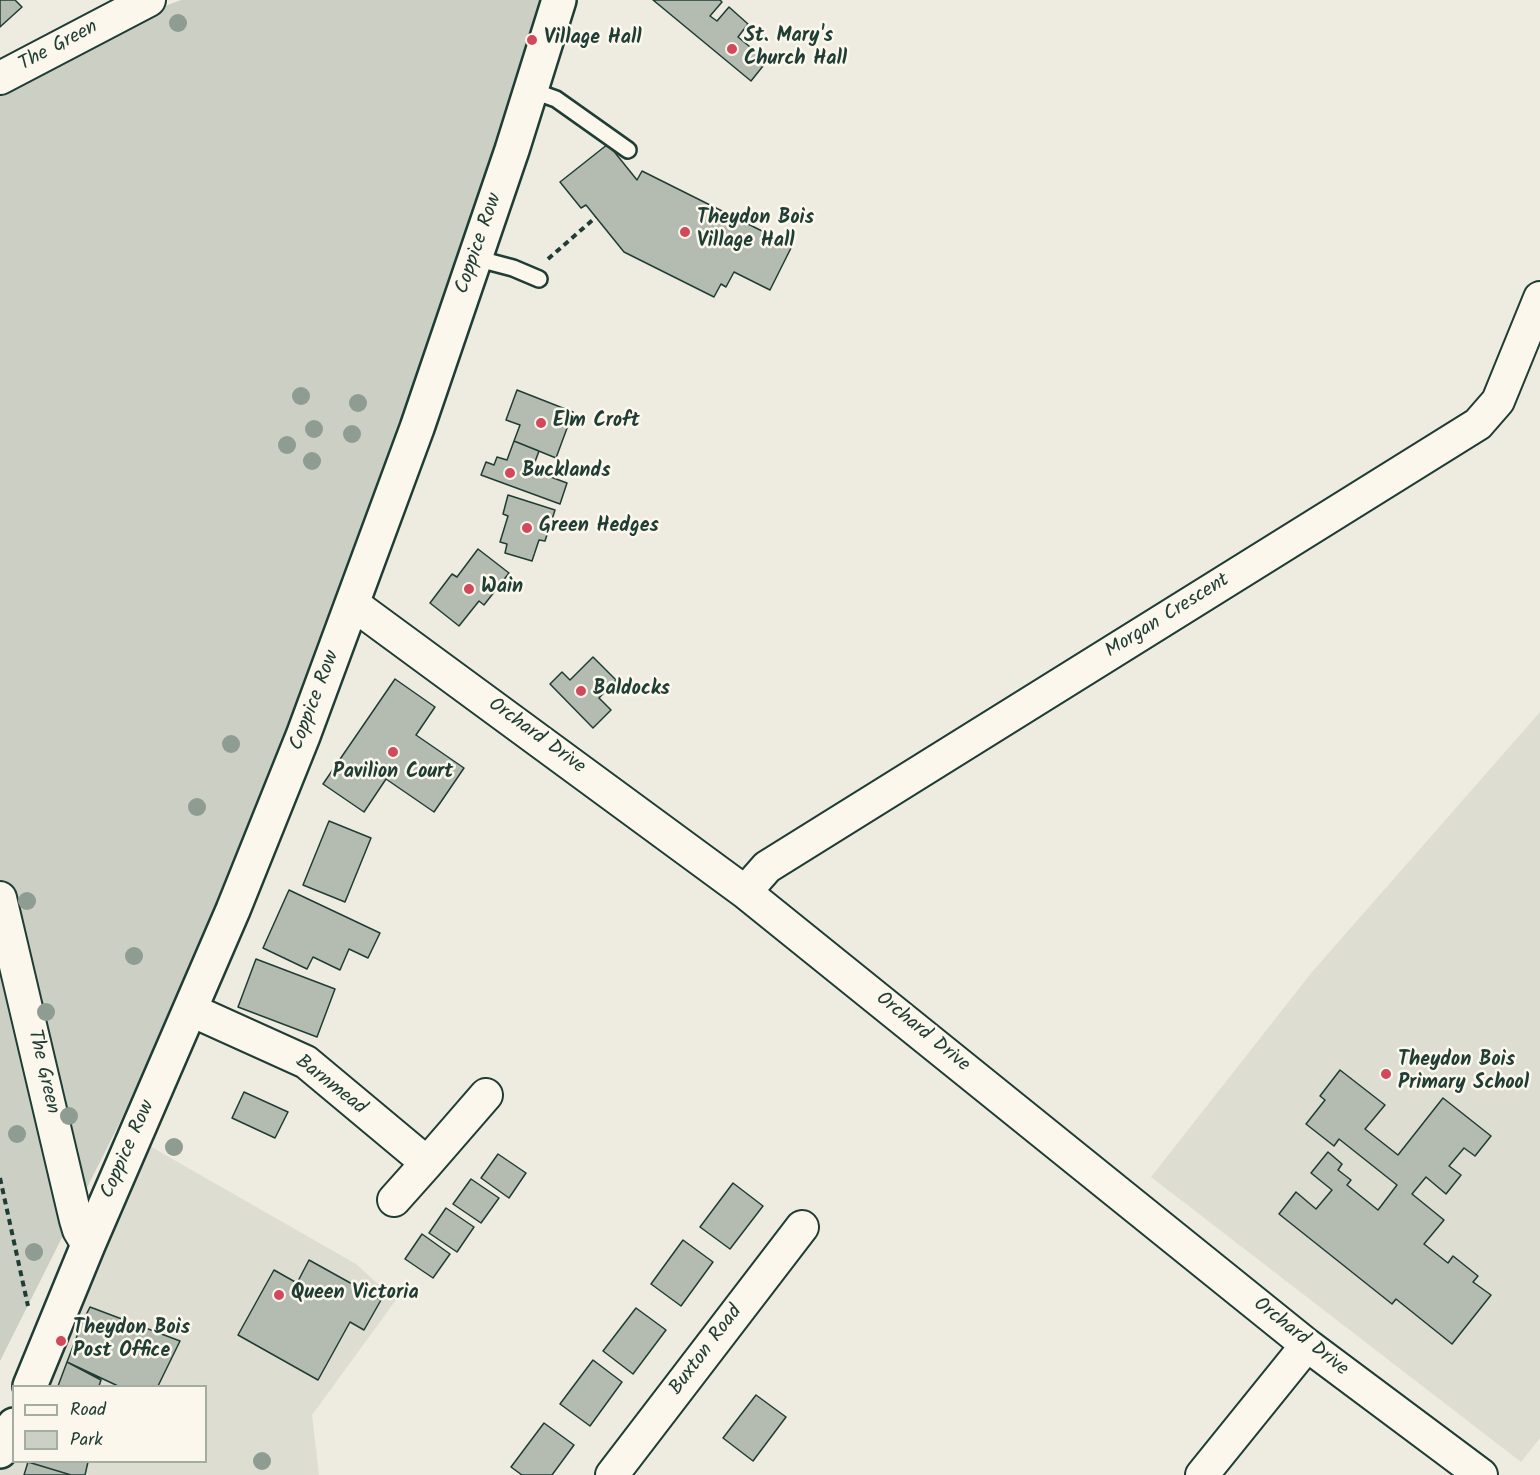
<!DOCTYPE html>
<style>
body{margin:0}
#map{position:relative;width:1540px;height:1475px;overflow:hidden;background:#eeece1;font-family:Kalam,sans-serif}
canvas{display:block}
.legend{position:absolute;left:12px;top:1385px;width:195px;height:78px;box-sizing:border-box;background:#fbf7ec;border:2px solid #a3ada2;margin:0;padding:8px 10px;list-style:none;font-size:18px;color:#1f3d34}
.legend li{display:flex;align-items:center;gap:12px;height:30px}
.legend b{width:30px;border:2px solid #a3ada2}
</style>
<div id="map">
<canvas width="1540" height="1475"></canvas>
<ul class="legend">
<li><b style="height:8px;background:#fbf7ec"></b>Road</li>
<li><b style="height:16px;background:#cbcfc4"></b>Park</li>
</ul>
</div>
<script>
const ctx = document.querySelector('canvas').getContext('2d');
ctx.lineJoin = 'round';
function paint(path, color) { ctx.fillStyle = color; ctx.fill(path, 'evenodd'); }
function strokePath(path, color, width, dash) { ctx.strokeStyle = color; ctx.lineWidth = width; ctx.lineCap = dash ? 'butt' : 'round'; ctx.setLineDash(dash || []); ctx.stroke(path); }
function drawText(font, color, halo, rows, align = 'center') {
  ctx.font = font + ' Kalam,sans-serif'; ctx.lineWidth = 5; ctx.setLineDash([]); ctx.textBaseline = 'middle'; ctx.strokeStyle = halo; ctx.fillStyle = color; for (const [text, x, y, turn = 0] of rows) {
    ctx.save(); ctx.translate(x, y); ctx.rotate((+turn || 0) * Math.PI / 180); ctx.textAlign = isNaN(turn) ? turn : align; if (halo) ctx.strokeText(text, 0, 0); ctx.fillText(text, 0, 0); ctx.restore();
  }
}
const built = new Path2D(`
 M1540,712V1438L1521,1462L1151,1177L1312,972Z
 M134,1137L356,1264L396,1300L312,1415L319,1475H0V1451L13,1425L14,1462H206V1386H30Z`);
const green = new Path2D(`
 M181,0H541L492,153L359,548L320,651L214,917L122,1118L0,1361V93L136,17Z`);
const building = new Path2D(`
 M0,0H15L22,7L0,27Z
 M653,0H720L722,2L710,16L717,21L729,7L748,24L738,37L767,61L751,81Z
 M608,144L637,180L642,171L792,246L770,290L734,272L726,287L721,284L714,297L624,252L586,205L581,208L560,182Z
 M517,390L573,412L556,458L514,441L520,425L506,420Z
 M514,441L539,451L532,470L567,483L560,504L481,475L486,462L494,465L497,457L507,460Z
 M508,495L555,510L545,541L539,540L532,561L505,553L507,544L500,542L508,516L503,514Z
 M478,549L509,573L484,605L479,601L459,626L430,603L452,574L457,577Z
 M593,657L616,680L599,698L611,710L593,728L550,684L562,672L570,680Z
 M395,679L435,707L416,735L464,768L434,812L386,779L364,812L323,784Z
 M329,821L371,838L345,902L303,885Z
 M289,890L380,933L368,958L349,949L340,970L313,957L307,969L263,948Z
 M256,959L335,989L317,1037L238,1007Z
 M1340,1070L1385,1105L1365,1129L1398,1155L1443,1098L1491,1136L1475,1156L1464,1148L1449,1166L1461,1175L1446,1194L1426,1177L1412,1194L1444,1220L1424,1244L1448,1263L1453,1256L1478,1276L1473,1282L1491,1295L1452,1344L1396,1299L1392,1304L1279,1214L1296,1192L1316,1209L1332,1190L1311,1173L1328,1152L1342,1164L1338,1170L1351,1180L1347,1185L1378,1210L1397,1185L1339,1139L1334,1146L1306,1124L1325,1100L1320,1096Z
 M244,1092L288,1112L275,1138L232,1118Z
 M498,1154L526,1173L509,1198L481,1178Z
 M471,1179L499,1198L481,1223L453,1204Z
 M733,1183L763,1206L730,1249L700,1227Z
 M446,1208L474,1227L457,1252L429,1233Z
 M422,1234L450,1254L433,1278L405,1259Z
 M683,1240L713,1262L681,1306L651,1284Z
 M309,1260L381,1300L364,1330L350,1322L318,1380L238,1335L274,1270L297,1283Z
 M90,1307L180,1341L158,1386H118L67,1362L82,1323Z
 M636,1308L666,1330L633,1374L603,1351Z
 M593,1360L622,1382L590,1426L560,1404Z
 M67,1362L101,1380L99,1386H58Z
 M756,1395L786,1417L753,1461L723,1438Z
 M544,1423L574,1445L552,1475H522L511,1467Z
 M28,1462H88L85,1475H71Z
 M28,1462L71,1475H24Z`);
const path = new Path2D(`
 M548,259L596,217
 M0,1178L28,1306`);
const lane = new Path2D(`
 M531,90L556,99L628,150
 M475,258L513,268L539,279`);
const street = new Path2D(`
 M0,78L149,0
 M353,604L745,892L1307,1345L1481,1475
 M745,892L767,867L1478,424L1498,401L1540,298
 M0,898L76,1220L79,1230L88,1245
 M191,1010L306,1062L427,1163L486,1095
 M394,1200L427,1163
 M612,1475L802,1227
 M1202,1475L1307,1345`);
const secondary = new Path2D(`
 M30,1386L88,1245L233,910L303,736L417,428L512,150L559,0
 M0,1451L14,1425`);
const trees = [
 [178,23],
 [301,396],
 [358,403],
 [314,429],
 [352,434],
 [287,445],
 [312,461],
 [231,744],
 [197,807],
 [27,901],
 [134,956],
 [46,1012],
 [69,1116],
 [17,1134],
 [174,1147],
 [34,1252],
 [262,1461]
];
const markers = [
 [532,40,6,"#d1495b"],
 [732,49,6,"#d1495b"],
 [685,232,6,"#d1495b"],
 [541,423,6,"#d1495b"],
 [510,473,6,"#d1495b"],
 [527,528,6,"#d1495b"],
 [469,589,6,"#d1495b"],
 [581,691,6,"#d1495b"],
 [393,752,6,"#d1495b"],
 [1386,1074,6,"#d1495b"],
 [279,1295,6,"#d1495b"],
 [61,1341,6,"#d1495b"]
];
const poiNames = [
 ["St. Mary's",744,38],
 ["Church Hall",744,61],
 ["Village Hall",544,40],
 ["Theydon Bois",697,220],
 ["Village Hall",697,243],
 ["Elm Croft",553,423],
 ["Bucklands",522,473],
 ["Green Hedges",539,528],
 ["Wain",481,589],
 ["Baldocks",593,691],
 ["Pavilion Court",393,774,"center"],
 ["Theydon Bois",1398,1062],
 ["Primary School",1398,1085],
 ["Queen Victoria",291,1295],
 ["Theydon Bois",73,1330],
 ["Post Office",73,1353]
];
const streetNames = [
 ["The Green",59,47,-28],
 ["Coppice Row",480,244,-71],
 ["Morgan Crescent",1168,617,-32],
 ["Coppice Row",316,701,-69],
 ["Orchard Drive",536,737,36],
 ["Orchard Drive",922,1033,39],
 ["The Green",42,1072,77],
 ["Barnmead",330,1086,38],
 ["Coppice Row",129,1150,-66],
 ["Orchard Drive",1300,1338,38],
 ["Buxton Road",707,1351,-53]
];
paint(built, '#ddddd2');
paint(green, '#cbcfc4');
paint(building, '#b4bbb0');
strokePath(building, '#1f3d34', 1.5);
strokePath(lane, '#1f3d34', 20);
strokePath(street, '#1f3d34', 36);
strokePath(secondary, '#1f3d34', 38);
strokePath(path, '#1f3d34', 4, [6, 4.5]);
strokePath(lane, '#fbf7ec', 15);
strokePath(street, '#fbf7ec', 32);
strokePath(secondary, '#fbf7ec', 33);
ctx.fillStyle = '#8f9c92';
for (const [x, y] of trees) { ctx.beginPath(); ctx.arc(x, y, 9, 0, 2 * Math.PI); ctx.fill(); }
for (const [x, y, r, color] of markers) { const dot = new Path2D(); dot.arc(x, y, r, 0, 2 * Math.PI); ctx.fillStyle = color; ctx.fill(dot); strokePath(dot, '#fbf7ec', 2); }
drawText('bold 20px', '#1f3d34', '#fbf7ec', poiNames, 'left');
drawText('20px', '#1f3d34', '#fbf7ec', streetNames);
</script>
